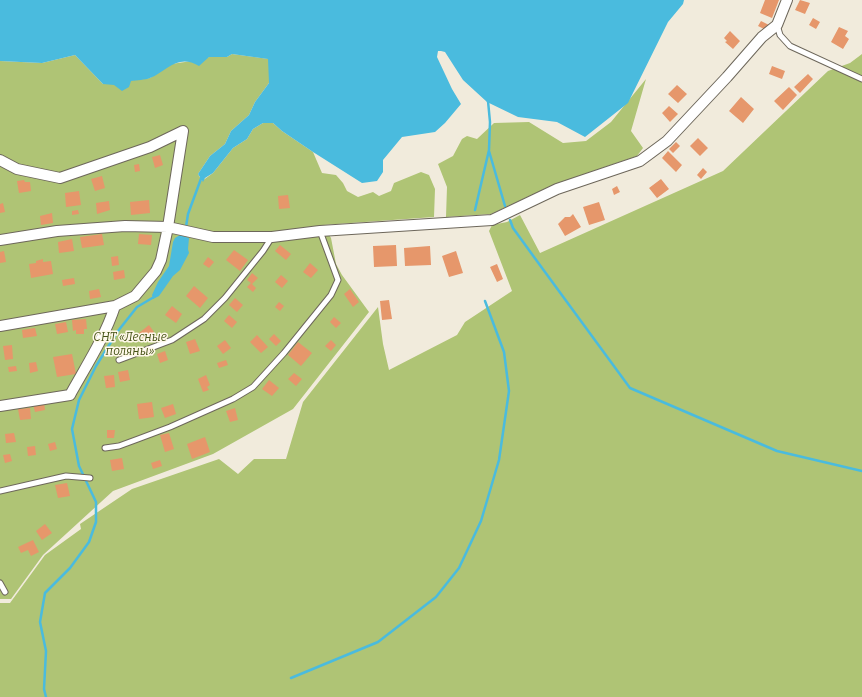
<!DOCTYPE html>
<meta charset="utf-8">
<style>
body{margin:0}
canvas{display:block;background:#f1ebdc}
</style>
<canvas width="862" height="697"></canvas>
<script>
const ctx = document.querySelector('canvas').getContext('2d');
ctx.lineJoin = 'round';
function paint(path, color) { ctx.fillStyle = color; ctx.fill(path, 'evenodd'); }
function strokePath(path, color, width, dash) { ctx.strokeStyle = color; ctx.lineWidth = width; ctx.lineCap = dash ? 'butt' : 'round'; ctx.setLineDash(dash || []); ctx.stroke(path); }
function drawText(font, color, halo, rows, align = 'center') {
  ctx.font = font + ' Bitter,serif'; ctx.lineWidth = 3; ctx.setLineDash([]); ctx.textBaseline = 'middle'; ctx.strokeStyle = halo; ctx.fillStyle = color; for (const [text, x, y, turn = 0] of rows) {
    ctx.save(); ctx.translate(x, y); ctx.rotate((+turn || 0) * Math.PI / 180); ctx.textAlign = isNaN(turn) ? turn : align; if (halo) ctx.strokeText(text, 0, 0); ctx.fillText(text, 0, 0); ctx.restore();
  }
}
const green = new Path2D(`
 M232,54L269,59V83L255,102L249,115L231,131L225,144L210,156L198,174L202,181L213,173L233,148L247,139L253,129L263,123H273L282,131L313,152L322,173L336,175L343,183L347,191L358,197L373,192L379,196L391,191L394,183L421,172L429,175L435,189L434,217L323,225L331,238L336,264L342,275L369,312L293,409L213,454L113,491L43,555L11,599H0V61L42,63L75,55L103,84L150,78L171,64L192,61L209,57H227Z
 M862,54V697H0V603H10L45,555L81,529L80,524L132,489L219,459L238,474L254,459H286L303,402L378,307L383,344L389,370L457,335L465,322L512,291L489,231L492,225L507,222L520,215L540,253L723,171L828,71L850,63Z
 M646,79L631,131L643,148L637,156L555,184L491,214L446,217L447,187L438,164L453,156L462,139L467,136L477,139L494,123L529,122L563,143L586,141L611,122Z`);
const water = new Path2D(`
 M0,0H684L683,4L668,22L628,103L585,137L557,122L518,117L487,102L463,80L445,52L441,51H438L437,57L452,89L461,104L445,123L435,132L402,137L383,160V172L377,181L362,183L313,152L282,131L273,123H263L253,129L247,139L233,148L213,173L205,178L203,182L198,174L210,156L225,144L231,131L249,115L255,102L269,83L268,59L232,54L227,57H209L199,66C178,53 167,71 150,78C145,80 137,80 131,81L129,87L122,91L114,85L103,84L75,55L42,63L0,61Z
 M180,235L189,238L188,249L189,253L180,270L173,276L159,296L153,299L152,295L158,282L169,266L173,242L175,238Z`);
const stream = new Path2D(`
 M489,151L505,206
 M475,210L489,150L490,122L488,101
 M510,220L513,228L534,257L630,388L777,451L862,471
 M186,227L188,214L202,176
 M291,678L378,642L436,597L459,568L481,521L499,460L509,391L504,352L485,301
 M46,697L44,689L46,651L40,622L45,593L70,568L89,542L96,522V502L79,466L72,429L79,400L96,366L118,331L137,307L154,297`);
const building = new Path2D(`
 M765,0H779L772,18L760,13Z
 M800,0L810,3L805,14L795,10Z
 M813,18L820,22L816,29L809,25Z
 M761,21L769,25L766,30L758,26Z
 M839,27L848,31L845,36L849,39L843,49L831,42Z
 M730,31L740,41L733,49L725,42L727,41L724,38Z
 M772,66L785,71L782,79L769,74Z
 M808,74L813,79L800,93L794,87Z
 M677,85L687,94L678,103L668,94Z
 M789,87L797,95L783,110L774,101Z
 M741,97L754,109L743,123L729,111Z
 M669,106L678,114L670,122L662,113Z
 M698,138L708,148L700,156L690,146Z
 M676,142L680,146L673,153L669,149Z
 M668,151L682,165L676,172L662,158Z
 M160,155L163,165L155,168L152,157Z
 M139,164L140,171L135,172L134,165Z
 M703,168L707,172L701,179L697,175Z
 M102,176L105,188L95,191L91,179Z
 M661,179L669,189L657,198L649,188Z
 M24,180L25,182H30L31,191L19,193L17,181Z
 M617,186L620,192L614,195L612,189Z
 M79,191L81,205L66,207L65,193Z
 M288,195L290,208L279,209L278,196Z
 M149,200L150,213L131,215L130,202Z
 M109,201L110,210L97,214L96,203Z
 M599,202L605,220L589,225L583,207Z
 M3,203L5,212L0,213V204Z
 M78,210L79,214L72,215V211Z
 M52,213L53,223L41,225L40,216Z
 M573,214L581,227L565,236L558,224L565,217H570Z
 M102,234L104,245L82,248L80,237Z
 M139,234L152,235L151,245L138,244Z
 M72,239L74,251L59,253L58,242Z
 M280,245L291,254L286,260L275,251Z
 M396,245L397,266L374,267L373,246Z
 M430,246L431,265L405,266L404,248Z
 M234,250L248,260L240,271L226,260Z
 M4,251L6,262L0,263V252Z
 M456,251L463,273L449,277L442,256Z
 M118,256L119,265L112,266L111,257Z
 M208,257L214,262L209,268L203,264Z
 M43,259V262L51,261L53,274L31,278L29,264L36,263V261Z
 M310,263L318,270L311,278L303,272Z
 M497,264L503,279L497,282L490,267Z
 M124,270L125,278L114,280L113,272Z
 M252,273L258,278L252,284L256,288L253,292L247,287L251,283L247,280Z
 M281,275L288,281L282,288L275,282Z
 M74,278L75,284L63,286L62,280Z
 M194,286L208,298L200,308L186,296Z
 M99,289L101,297L90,299L89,291Z
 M350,289L359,302L353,307L344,294Z
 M235,298L243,305L237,312L229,305Z
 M389,300L392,319L382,320L380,301Z
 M279,302L284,306L280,311L275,307Z
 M172,306L182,314L176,323L165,315Z
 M229,315L237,322L232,328L224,321Z
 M334,317L341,323L336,328L330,322Z
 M86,319L87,329H84V334H76V330L73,331L72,320Z
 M66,322L68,332L57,334L55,324Z
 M149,325L154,332L144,340L139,333Z
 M35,328L37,336L23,338L22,330Z
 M274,334L281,341L276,346L269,339Z
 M257,335L268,347L261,353L250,342Z
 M195,339L200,351L190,354L186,342Z
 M225,340L231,348L223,354L217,346Z
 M331,340L336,345L331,351L325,346Z
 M298,342L312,353L301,366L288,355Z
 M12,345L13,359L5,360L3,346Z
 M165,351L168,360L160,363L157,354Z
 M72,354L76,374L57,377L53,357Z
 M226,360L228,365L219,368L217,363Z
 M36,362L38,371L30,373L29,363Z
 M16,366L17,371L9,372L8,367Z
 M128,370L130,380L120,382L118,372Z
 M294,373L302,379L296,386L288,379Z
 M114,375L115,387L106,388L104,376Z
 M206,375L210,385L207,387L209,390L203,392L198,379Z
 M269,380L279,388L272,396L262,389Z
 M44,402L45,410L35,412L33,404Z
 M152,402L154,417L139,419L137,404Z
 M173,404L176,414L165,418L161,408Z
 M30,408L31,419L20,420L18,409Z
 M235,408L238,420L230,422L226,411Z
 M107,430H115L114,438H107Z
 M14,433L16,442L6,443L5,434Z
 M169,433L174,449L165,452L160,435Z
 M205,437L210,452L192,459L187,444Z
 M55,442L57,449L50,451L48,444Z
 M35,446L36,455L28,456L27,447Z
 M10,454L12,461L5,463L3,455Z
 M122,458L124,469L112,471L110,460Z
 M160,460L162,466L153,469L151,463Z
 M67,483L70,496L58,498L55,485Z
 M45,524L52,533L42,540L36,531Z
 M33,540L39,552L31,556L28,550L21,553L18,547Z`);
const service = new Path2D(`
 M777,25L780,35L790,46L862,79
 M119,360L172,340L204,319L225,298L263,251L272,237
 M105,448L119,446L138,439L170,427L233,399L253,387L284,353L331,295L338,280L320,231
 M0,491L66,476L90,478
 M0,583L5,592`);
const minor = new Path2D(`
 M0,160L17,169L60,178L150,147L183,131L168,227L161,260L156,271L135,296L115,306L0,326
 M0,240L57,231L125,226L168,227L213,237H272L320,231L492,220L557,189L640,161L667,141L727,77L762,37L777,25L787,0
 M0,406L70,395C86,366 105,337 115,306`);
const parkNames = [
 ["СНТ «Лесные",130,338],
 ["поляны»",130,352]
];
paint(green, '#afc475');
paint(water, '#4abbde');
strokePath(stream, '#4abbde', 2.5);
paint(building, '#e6976b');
strokePath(service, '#6d675b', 7);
strokePath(minor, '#6d675b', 12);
strokePath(service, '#fff', 5);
strokePath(minor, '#fff', 10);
drawText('italic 12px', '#475417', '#fff8ea', parkNames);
</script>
